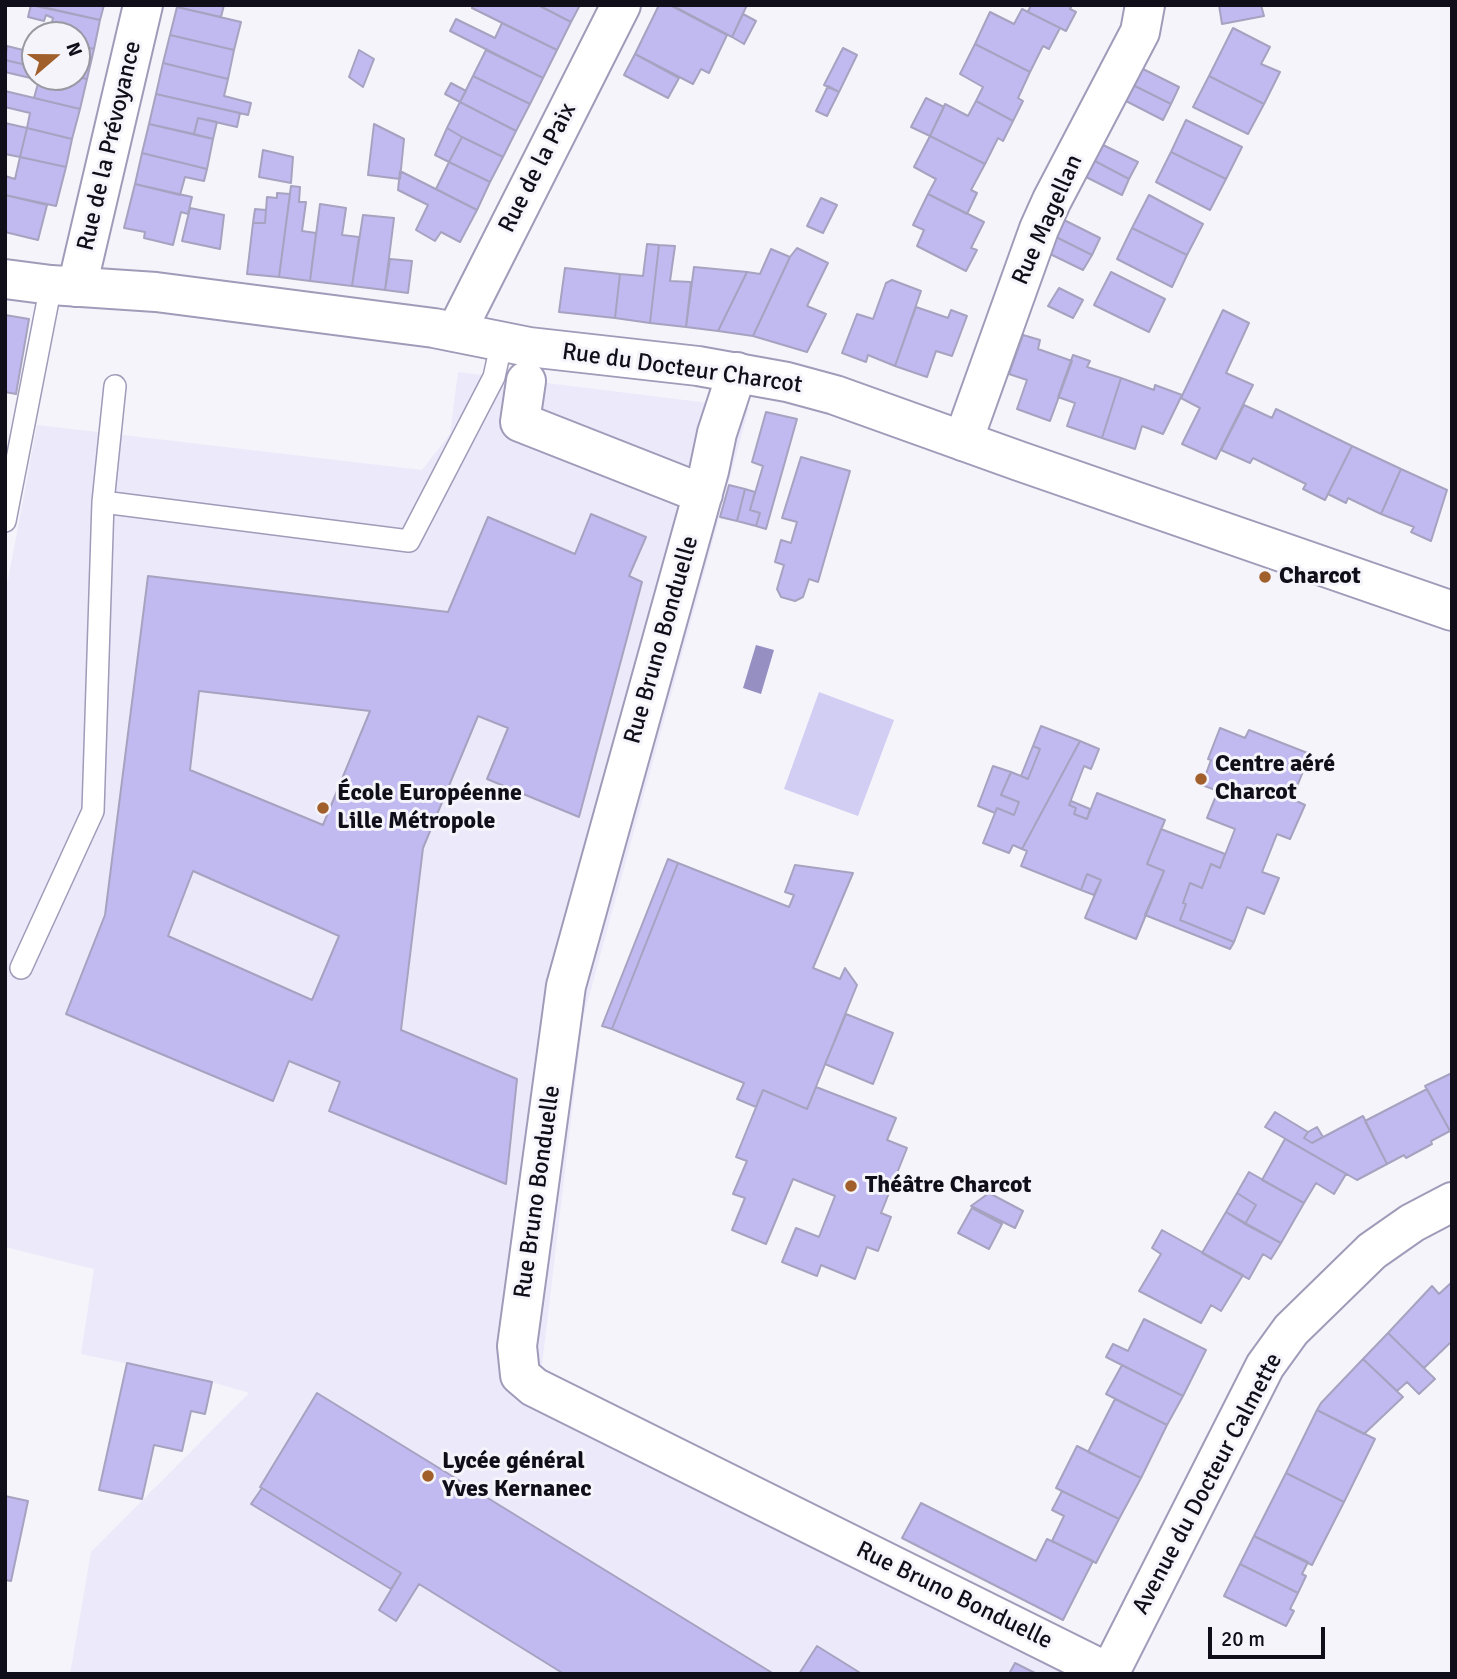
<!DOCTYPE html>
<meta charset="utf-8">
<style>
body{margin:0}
#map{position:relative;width:1457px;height:1679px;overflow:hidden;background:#f4f4fa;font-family:Signika,sans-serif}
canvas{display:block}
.frame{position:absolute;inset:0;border:7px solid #100e19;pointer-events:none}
.north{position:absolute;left:21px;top:21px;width:70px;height:70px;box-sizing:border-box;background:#f4f4fa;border:2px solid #9998a0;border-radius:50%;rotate:70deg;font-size:19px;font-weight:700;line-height:28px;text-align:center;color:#100e19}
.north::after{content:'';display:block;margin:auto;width:24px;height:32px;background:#a15f2c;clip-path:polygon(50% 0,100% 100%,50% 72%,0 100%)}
.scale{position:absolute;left:1208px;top:1627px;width:117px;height:32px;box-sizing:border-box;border:4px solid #100e19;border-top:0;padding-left:9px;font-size:21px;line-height:24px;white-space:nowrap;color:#100e19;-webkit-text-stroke:5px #f4f4fa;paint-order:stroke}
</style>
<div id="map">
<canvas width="1457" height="1679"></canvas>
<div class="frame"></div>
<div class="north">N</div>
<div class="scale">20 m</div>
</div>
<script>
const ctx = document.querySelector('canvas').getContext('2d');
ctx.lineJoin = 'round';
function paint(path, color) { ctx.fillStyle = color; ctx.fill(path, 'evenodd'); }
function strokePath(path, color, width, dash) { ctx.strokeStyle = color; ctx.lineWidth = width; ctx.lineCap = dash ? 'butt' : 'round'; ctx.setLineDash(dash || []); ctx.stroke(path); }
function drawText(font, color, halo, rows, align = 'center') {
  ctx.font = font + ' Signika,sans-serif'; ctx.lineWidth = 6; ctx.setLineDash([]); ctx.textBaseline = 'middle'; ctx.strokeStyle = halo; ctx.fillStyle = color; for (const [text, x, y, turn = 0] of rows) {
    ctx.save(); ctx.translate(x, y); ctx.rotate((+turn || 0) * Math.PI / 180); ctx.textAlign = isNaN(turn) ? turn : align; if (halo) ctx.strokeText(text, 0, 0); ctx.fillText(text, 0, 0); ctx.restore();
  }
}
const built = new Path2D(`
 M458,372L749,408L583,1019L538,1399L1068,1674H70L91,1552L249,1393L212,1382L81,1354L94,1269L5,1247V596L37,425L422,470L450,434Z`);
const green = new Path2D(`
 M819,692L894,720L858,816L784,789Z`);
const water = new Path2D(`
 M756,645L774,650L761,694L743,688Z`);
const building = new Path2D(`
 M31,5L100,20L94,49L77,45V35H49L53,18L46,15L44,21L28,17Z
 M34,5H104L100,20Z
 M177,5H224L221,17L177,7Z
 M473,5H538L571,22L557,50L472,8Z
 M538,5H580L571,22Z
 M659,5H670L727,35L709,73L701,69L693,84L635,54Z
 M676,5H747L732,37L675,7Z
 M1031,5H1072L1070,9L1076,12L1066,31L1028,12Z
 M1219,5H1261L1264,16L1222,24Z
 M177,7L241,22L234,50L170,35Z
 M1022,9L1060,28L1049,49L1043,46L1030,72L975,44L990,12L1014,24Z
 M743,14L756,21L744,44L732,37Z
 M456,19L495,38L502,23L557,50L543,78L450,31Z
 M1233,28L1270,47L1261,64L1280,72L1264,104L1209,76Z
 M170,35L234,50L228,79L163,63Z
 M975,44L1030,72L1018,98L1023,101L1013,121L976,101L983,87L960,74Z
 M77,45L94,49L87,79L77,77Z
 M7,46L35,53V67L5,60Z
 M843,48L857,55L839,92L824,85Z
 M359,50L374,59L363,87L349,77Z
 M486,50L543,78L530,104L473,76Z
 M635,54L679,78L668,98L624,75Z
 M5,60L35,67V77H77L87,79L80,109L34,98L39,80L5,72Z
 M163,63L228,79L224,96L251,103L248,115L156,94Z
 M1141,68L1179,87L1171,104L1133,85Z
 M473,76L530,104L516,131L460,102Z
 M1209,76L1264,104L1248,134L1193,107Z
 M451,83L466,91L460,102L445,94Z
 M1133,85L1171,104L1163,120L1126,101Z
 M828,86L839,92L827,116L816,111Z
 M5,91L80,109L72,139L27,128L30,113L5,107Z
 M156,94L240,113L237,127L198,118L194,134L149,124Z
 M926,98L944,107L930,136L911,127Z
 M976,101L1013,121L1003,141L998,138L985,164L930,136L945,104L968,116Z
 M460,102L516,131L503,157L462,137L447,128Z
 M198,118L217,122L213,139L194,134Z
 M1186,120L1242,147L1226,179L1171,152Z
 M5,123L27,128L20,157L5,154Z
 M149,124L213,139L207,169L142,153Z
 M374,124L404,139L400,179L368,175Z
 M27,128L72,139L66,167L20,157Z
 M447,128L462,137L449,162L435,155Z
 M930,136L985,164L971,190L977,193L967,214L928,194L936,179L914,167Z
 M462,137L503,157L490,182L449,162Z
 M1099,143L1138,162L1129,179L1091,159Z
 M263,150L293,157L291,183L259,177Z
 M1171,152L1226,179L1210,210L1156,182Z
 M142,153L207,169L204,181L185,177L180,195L135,184Z
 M20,157L66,167L56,206L5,195V176L15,179Z
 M1091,159L1129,179L1122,195L1084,176Z
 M449,162L490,182L477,210L436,189Z
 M400,171L477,210L460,242L441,232L435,241L416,230L428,205L398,190Z
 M135,184L192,197L188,214L181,212L173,245L144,238L145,232L124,228Z
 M291,186L300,187L299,202H306L302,231L316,233L310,281L279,277Z
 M277,193L290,194L279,277L247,274L253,223H265L267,197L277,198Z
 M928,194L984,222L971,248L977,250L966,271L917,246L924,230L913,225Z
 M5,195L47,205L38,240L5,232Z
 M1149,195L1203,224L1187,255L1132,228Z
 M821,198L837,205L823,233L807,226Z
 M320,204L346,208L342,235L359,237L352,286L310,281Z
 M190,208L224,215L220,249L182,241Z
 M255,209L266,210L265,223H253Z
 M363,215L394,218L385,290L352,286Z
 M1062,219L1100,238L1092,255L1054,236Z
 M1132,228L1187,255L1172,287L1117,259Z
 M1054,236L1092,255L1083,270L1046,252Z
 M647,244L659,245L650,323L615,318L620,274L643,276Z
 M659,245L675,246L670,281L691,282L686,327L650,323Z
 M797,248L828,263L807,306L826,314L807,352L753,336L790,257Z
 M771,249L790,257L753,336L718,331L747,272L760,274Z
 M390,259L412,261L408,293L385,290Z
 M694,267L747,272L718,331L686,327Z
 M565,268L620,274L615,318L559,312Z
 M1111,272L1165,299L1149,332L1094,305Z
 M892,280L921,291L895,366L868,355L866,362L842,353L857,314L873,319L886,283Z
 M1059,288L1083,300L1073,318L1048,306Z
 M916,307L948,318L951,310L967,316L952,356L936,351L927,377L895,366Z
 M1223,310L1249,323L1226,373L1253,385L1216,459L1182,444L1200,408L1181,398Z
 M5,315L29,319L16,394L5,392Z
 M1023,335L1040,340L1038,349L1072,361L1050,421L1017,409L1027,380L1009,374Z
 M1073,355L1090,361L1087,367L1121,378L1102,438L1067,426L1075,403L1058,397Z
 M1121,378L1154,390L1155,385L1182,395L1163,434L1142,426L1135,449L1102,438Z
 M1244,405L1272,418L1276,409L1352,446L1325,500L1303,489L1306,484L1253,458L1250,463L1221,450Z
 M766,412L797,419L766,529L756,526L760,513L750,510L763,466L752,462Z
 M1352,446L1401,469L1381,514L1348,498L1346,503L1328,494Z
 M801,457L850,471L818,582L809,579L803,597L795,601L781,597L777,589L784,565L775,562L781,540L791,543L797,522L782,518Z
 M1401,469L1447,490L1431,541L1411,532L1414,527L1381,514Z
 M729,485L745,489L737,521L720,517Z
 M745,489L755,492L750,510L760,513L756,526L737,521Z
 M591,514L646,537L629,576L642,582L579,817L487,779L508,728L478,716L423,848L401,1030L517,1079L506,1184L329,1111L340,1082L289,1061L273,1101L66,1014L105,915L148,576L448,612L488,517L575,554ZM199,691L370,711L323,825L190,770ZM193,871L339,936L312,1000L168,936Z
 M1041,726L1080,741L1022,849L1013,845L1009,853L983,843L997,808L1014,815L1019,802L1001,795L1011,772L1028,779L1040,749L1033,746Z
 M1220,728L1245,738L1249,730L1310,754L1292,799L1305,805L1290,839L1277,834L1262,872L1279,878L1264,914L1247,907L1234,942L1180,920L1186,904L1183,903L1190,883L1202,888L1211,864L1220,868L1235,829L1207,818L1218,791L1202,785L1211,760L1208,759Z
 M1080,741L1099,749L1091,769L1084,766L1069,805L1076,808L1074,814L1087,819L1097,793L1165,820L1147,864L1164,871L1136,939L1085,918L1101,880L1087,874L1081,890L1021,866L1027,851L1022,849Z
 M1033,746L1040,749L1028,779L1021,776Z
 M993,766L1011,772L1001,795L1019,802L1014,815L997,808L995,813L978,806Z
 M1071,801L1090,809L1087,819L1074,814L1076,808L1069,805Z
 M1161,829L1225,854L1220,868L1211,864L1202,888L1190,883L1183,903L1186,904L1180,920L1234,942L1230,949L1145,915L1164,871L1147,864Z
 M668,859L678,863L612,1029L602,1026Z
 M678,863L789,907L794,895L785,892L795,865L853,873L813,968L840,979L845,968L857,985L807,1109L763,1090L756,1107L737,1099L744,1083L612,1029Z
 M1087,874L1101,880L1094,895L1081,890Z
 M846,1014L893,1033L873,1084L825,1064Z
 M1452,1073V1130L1450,1131L1425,1086Z
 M816,1087L896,1118L887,1140L907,1148L881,1213L891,1217L878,1251L867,1247L855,1279L821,1265L817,1276L782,1262L796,1228L819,1237L835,1196L793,1179L766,1244L732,1230L745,1198L733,1194L747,1161L736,1157L763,1090L807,1109Z
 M1427,1089L1450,1131L1431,1141L1432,1144L1406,1158L1404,1155L1387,1164L1365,1121Z
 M1275,1112L1308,1132L1304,1138L1312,1143L1363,1116L1387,1164L1357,1180L1265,1127Z
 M1317,1127L1323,1137L1312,1143L1304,1138L1308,1132Z
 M1285,1139L1346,1174L1334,1194L1316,1183L1304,1203L1262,1180Z
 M1249,1172L1304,1203L1281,1243L1245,1224L1256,1205L1237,1193Z
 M989,1193L1023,1211L1015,1228L971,1206Z
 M1237,1193L1256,1205L1245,1224L1226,1212Z
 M972,1208L1002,1224L989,1249L958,1233Z
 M1226,1212L1281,1243L1271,1259L1263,1254L1249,1279L1202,1253Z
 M1162,1230L1243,1275L1221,1311L1211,1305L1201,1323L1139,1291L1161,1254L1152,1248Z
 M1452,1282V1341L1424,1368L1388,1333L1432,1286L1439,1294Z
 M1144,1319L1206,1350L1183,1396L1106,1357L1113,1344L1128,1351Z
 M1388,1333L1435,1379L1419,1394L1407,1382L1397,1391L1363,1359Z
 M1363,1359L1403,1397L1364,1434L1317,1410L1321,1403Z
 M127,1363L212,1382L205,1414L191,1411L182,1451L154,1445L142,1499L99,1490Z
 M1122,1365L1183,1396L1167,1425L1106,1394Z
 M317,1393L774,1674H564L419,1584L396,1621L379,1610L401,1573L260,1487Z
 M1115,1399L1167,1425L1141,1478L1088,1452Z
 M1317,1410L1375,1439L1344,1502L1286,1473Z
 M1077,1446L1141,1478L1119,1519L1056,1488Z
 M1286,1473L1344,1502L1312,1565L1254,1536Z
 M262,1488L401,1573L391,1589L251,1504Z
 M1062,1491L1119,1519L1096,1563L1052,1541L1064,1516L1052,1510Z
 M5,1496L28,1501L11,1581L5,1580Z
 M921,1503L1036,1561L1047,1539L1093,1561L1063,1620L902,1538Z
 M1254,1536L1308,1562L1302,1574L1306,1576L1298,1593L1240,1564Z
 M1240,1564L1298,1593L1290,1609L1294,1611L1286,1626L1224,1596Z
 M817,1646L862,1674H799Z
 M1015,1663L1037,1674H1009Z`);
const lane = new Path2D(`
 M115,386L103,502L409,541L494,377L502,341
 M5,521L51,285
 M21,968L93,811L103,502`);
const street = new Path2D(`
 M77,287L143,5
 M456,332L621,5
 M737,372L717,433L709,471L566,986L517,1346L520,1375L534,1387L1109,1673
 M526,381L520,422L703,494
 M963,441L1039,229L1052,200L1140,32L1145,5
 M1109,1674L1265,1366L1291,1330L1372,1251L1412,1223L1452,1202`);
const secondary = new Path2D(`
 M5,279L51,285L156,292L434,328L529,347L698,366L787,382L835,395L1019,461L1452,611`);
const markers = [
 [1265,577,7,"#a15f2c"],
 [1201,779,7,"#a15f2c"],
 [323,808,7,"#a15f2c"],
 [851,1186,7,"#a15f2c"],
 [428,1476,7,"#a15f2c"]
];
const streetNames = [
 ["Rue de la Prévoyance",110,146,-77],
 ["Rue de la Paix",538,168,-63],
 ["Rue Magellan",1048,220,-66],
 ["Rue du Docteur Charcot",682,369,8],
 ["Rue Bruno Bonduelle",662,640,-74],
 ["Rue Bruno Bonduelle",538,1192,-82],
 ["Avenue du Docteur Calmette",1208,1484,-62],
 ["Rue Bruno Bonduelle",954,1596,26]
];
const poiNames = [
 ["Charcot",1279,577],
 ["Centre aéré",1215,765],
 ["Charcot",1215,793],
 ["École Européenne",337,794],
 ["Lille Métropole",337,822],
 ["Théâtre Charcot",865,1186],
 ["Lycée général",442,1462],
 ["Yves Kernanec",442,1490]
];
paint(built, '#eceafa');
paint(green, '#d2cdf2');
paint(water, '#968fc2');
paint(building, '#c1baf0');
strokePath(building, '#a6a2c0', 2);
strokePath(lane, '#9f9bb9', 24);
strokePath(street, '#9f9bb9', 42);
strokePath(secondary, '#9f9bb9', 42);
strokePath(lane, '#fff', 21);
strokePath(street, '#fff', 38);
strokePath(secondary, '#fff', 38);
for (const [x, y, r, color] of markers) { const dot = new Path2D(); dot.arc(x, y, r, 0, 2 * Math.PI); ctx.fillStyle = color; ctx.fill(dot); strokePath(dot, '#f4f4fa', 2.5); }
drawText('24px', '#100e19', '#f4f4fa', streetNames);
drawText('bold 24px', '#100e19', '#f4f4fa', poiNames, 'left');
</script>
